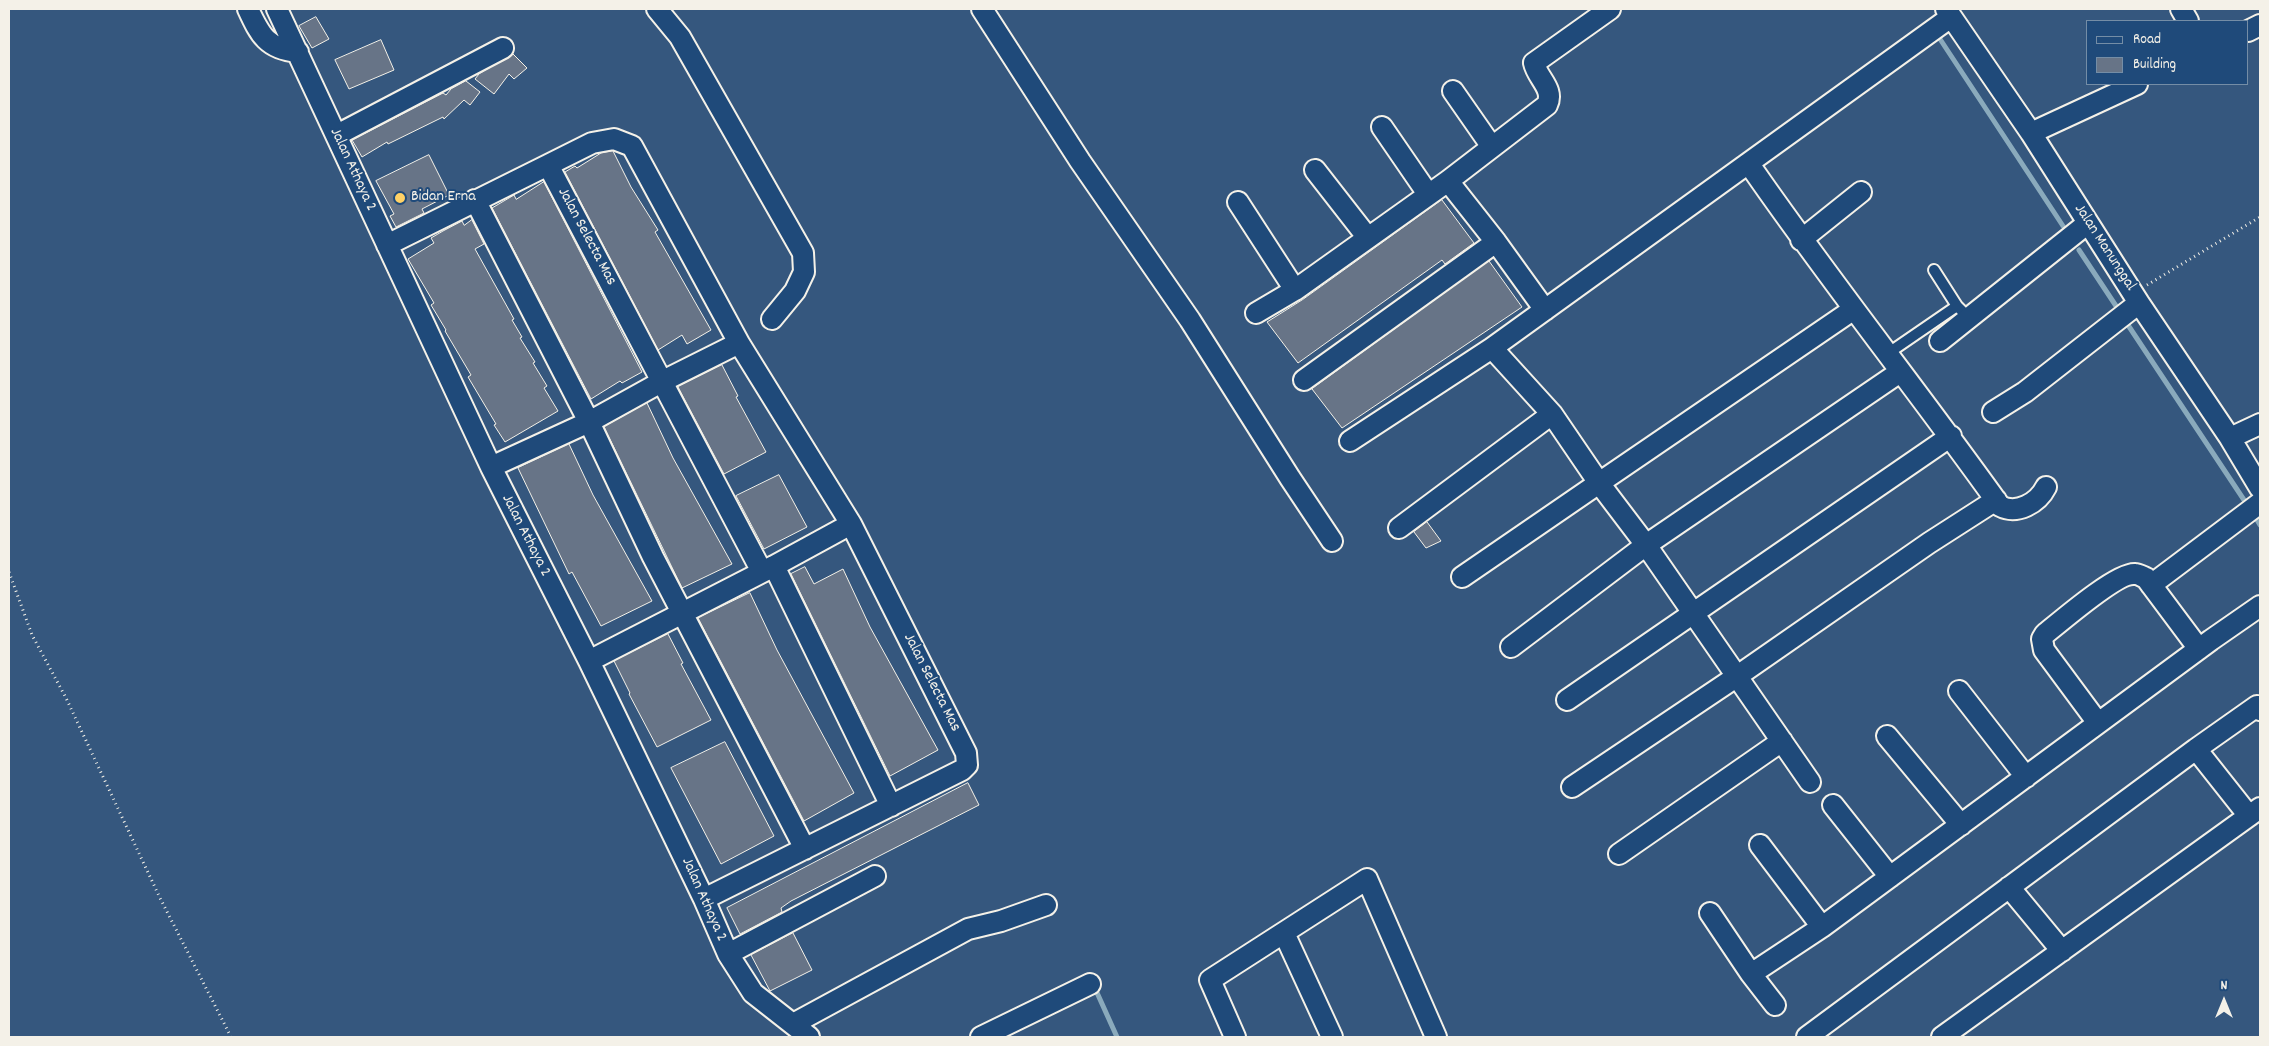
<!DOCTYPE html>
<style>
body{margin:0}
#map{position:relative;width:2269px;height:1046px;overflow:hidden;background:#35577e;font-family:Dekko,sans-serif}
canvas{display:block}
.frame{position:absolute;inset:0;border:10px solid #f4f1e8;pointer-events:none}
.legend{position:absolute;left:2086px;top:20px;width:162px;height:65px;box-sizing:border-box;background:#1f4a7a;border:1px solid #748da6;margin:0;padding:6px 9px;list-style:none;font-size:15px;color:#f4f1e8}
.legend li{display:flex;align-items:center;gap:10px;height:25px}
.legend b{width:25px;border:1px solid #748da6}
.north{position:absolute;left:2199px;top:976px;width:50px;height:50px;-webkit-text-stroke:4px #1f4a7a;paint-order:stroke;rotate:0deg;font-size:14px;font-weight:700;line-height:20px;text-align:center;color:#f4f1e8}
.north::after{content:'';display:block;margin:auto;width:18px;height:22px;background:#f4f1e8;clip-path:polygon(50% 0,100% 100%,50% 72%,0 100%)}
</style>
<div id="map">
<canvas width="2269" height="1046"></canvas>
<div class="frame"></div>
<ul class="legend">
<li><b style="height:6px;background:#1f4a7a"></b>Road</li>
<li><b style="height:14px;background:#677487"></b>Building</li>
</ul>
<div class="north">N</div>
</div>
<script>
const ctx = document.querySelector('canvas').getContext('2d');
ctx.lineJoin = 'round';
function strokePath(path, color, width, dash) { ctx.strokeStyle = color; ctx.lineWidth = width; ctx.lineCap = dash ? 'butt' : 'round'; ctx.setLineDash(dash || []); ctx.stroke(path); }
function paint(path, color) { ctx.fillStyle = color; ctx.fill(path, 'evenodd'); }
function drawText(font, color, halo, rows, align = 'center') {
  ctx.font = font + ' Dekko,sans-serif'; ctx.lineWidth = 4; ctx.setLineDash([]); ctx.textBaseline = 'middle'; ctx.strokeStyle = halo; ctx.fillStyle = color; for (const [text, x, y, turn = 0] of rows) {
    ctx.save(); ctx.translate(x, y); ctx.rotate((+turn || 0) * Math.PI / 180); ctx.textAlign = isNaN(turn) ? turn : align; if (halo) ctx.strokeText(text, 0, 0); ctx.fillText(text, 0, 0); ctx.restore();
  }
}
const stream = new Path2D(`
 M1938,36L2063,226
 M2079,250L2120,312
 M2124,319L2248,506
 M2253,513L2260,525
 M1094,986L1117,1037`);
const building = new Path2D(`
 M316,17L329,39L312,48L299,26Z
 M381,40L394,70L349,89L335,60Z
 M513,54L527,68L514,79L509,74L494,94L475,79L479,74Z
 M466,81L480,92L470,105L464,100L444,119L443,117L388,144L387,142L362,157L352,140L443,93L446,95L451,89Z
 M613,151L631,187L658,230L655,232L711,330L687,344L682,335L658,350L565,172L575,166L577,168L601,153Z
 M429,155L449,195L422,209L424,213L396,227L390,216L394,214L376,181Z
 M544,182L642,372L622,383L620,381L591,399L492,208L514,195L516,199Z
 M1442,200L1474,243L1445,264L1442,260L1298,363L1267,322L1302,300Z
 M472,220L484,244L475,249L514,319L512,320L522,337L520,338L535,362L533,363L547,386L544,388L558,411L505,442L494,425L496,424L468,377L471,375L445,331L446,330L431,305L434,303L408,259L434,243L431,238L443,231L462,221L464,225Z
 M1489,261L1522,307L1342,428L1312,389Z
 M722,365L738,396L736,397L766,452L724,474L678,387Z
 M647,403L673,458L732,564L682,588L604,427Z
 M569,444L593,495L652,601L601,626L572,572L569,574L518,468Z
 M779,475L807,527L764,549L736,496Z
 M1427,522L1441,541L1426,548L1414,532Z
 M805,567L814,584L843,569L870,627L938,750L890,776L791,574Z
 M750,593L777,650L854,793L804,821L698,618Z
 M668,634L683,663L681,664L711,720L657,747L629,694L630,693L614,661Z
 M725,742L774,836L721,864L671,768Z
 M968,783L979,805L791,901L781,908L782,912L740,934L727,908Z
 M793,933L812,970L770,991L751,955Z`);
const path = new Path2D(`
 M2147,285L2260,217
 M9,572L32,635L66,698L160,898L231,1037`);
const service = new Path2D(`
 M1934,270L1957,306
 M1887,354L1957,306L1969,318`);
const minor = new Path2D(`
 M248,9C260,35 267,49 298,52
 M277,9L491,467L589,661L704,899L728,954L753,993L809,1037
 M657,9L680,37L803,253L804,272L795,291L772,319
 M982,9L1080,161L1190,320L1290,478L1332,541
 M1946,9L2031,133L2139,303L2230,438L2260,488
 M2181,9L2188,21
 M2248,31L2260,25
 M1453,91L1492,147
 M1382,127L1428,194
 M2031,133L2137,84
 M337,135L503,48
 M1749,164C1829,280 1918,391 2000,506C2017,515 2038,503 2046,487
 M548,165L592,143L614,139L632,146L739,343
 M1315,170L1368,238
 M1448,181L1496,242L1545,310
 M475,200L589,422L653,557L805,849
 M1238,202L1295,290
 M1801,240L1861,192
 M387,245L548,165L762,572
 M1854,309L1599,483L1646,545L1900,372
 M1256,313L1295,290L1448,181L1547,105C1555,89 1537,78 1534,63L1610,9
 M1940,341L2088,223
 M1304,380L1496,242
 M1993,412L2025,392L2139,303
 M2230,438L2260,424
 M1350,441L1492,348L1951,17
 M491,467L589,422L663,381L739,343L851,524L774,566L589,661
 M1399,528L1552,414
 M774,566L891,806
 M1462,577L1599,483L1552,414L1492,348
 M2151,585L2260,503
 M1511,647L1646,545L1810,782
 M1959,691L2026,777
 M1567,700L1951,436
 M2098,723L2044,650L2042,639L2045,634C2061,621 2118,572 2135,574C2139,574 2143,577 2146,578L2199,649
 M1887,736L1961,825
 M2196,749L2249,816
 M1572,787L1736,677L1929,543L1996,500
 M1833,805L1890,877
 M1760,845L1822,927
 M1619,854L1782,741
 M2009,887L2062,951
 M704,899L962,770L967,765L966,753L851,524
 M1710,913L1751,974L1775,1005
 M1284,933L1332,1037
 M728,954L875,876
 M1751,974L1822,927L2211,640L2260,606
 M793,1024L968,929L1001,921L1046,905
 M981,1037L1090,984
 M1235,1037L1210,980L1367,879L1436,1037
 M1807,1037L2196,749L2257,706L2260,710
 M1942,1037L2260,808`);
const markers = [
 [400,198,6,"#ffd166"]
];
const streetNames = [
 ["Jalan Athaya 2",352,170,65],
 ["Jalan Selecta Mas",586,237,62],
 ["Jalan Manunggal",2104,248,57],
 ["Jalan Athaya 2",525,536,63],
 ["Jalan Selecta Mas",931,683,63],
 ["Jalan Athaya 2",703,900,66]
];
const poiNames = [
 ["Bidan Erna",411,198]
];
strokePath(stream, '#8aaabc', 5);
paint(building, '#677487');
strokePath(building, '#f4f1e8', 1);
strokePath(service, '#f4f1e8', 14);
strokePath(minor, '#f4f1e8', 24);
strokePath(path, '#f4f1e8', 3, [1, 4]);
strokePath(service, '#1f4a7a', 10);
strokePath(minor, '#1f4a7a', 20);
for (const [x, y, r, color] of markers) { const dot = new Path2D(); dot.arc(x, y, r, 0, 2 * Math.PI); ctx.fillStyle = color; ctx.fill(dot); strokePath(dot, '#1f4a7a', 2); }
drawText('16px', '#f4f1e8', '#1f4a7a', streetNames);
drawText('16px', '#f4f1e8', '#1f4a7a', poiNames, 'left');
</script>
